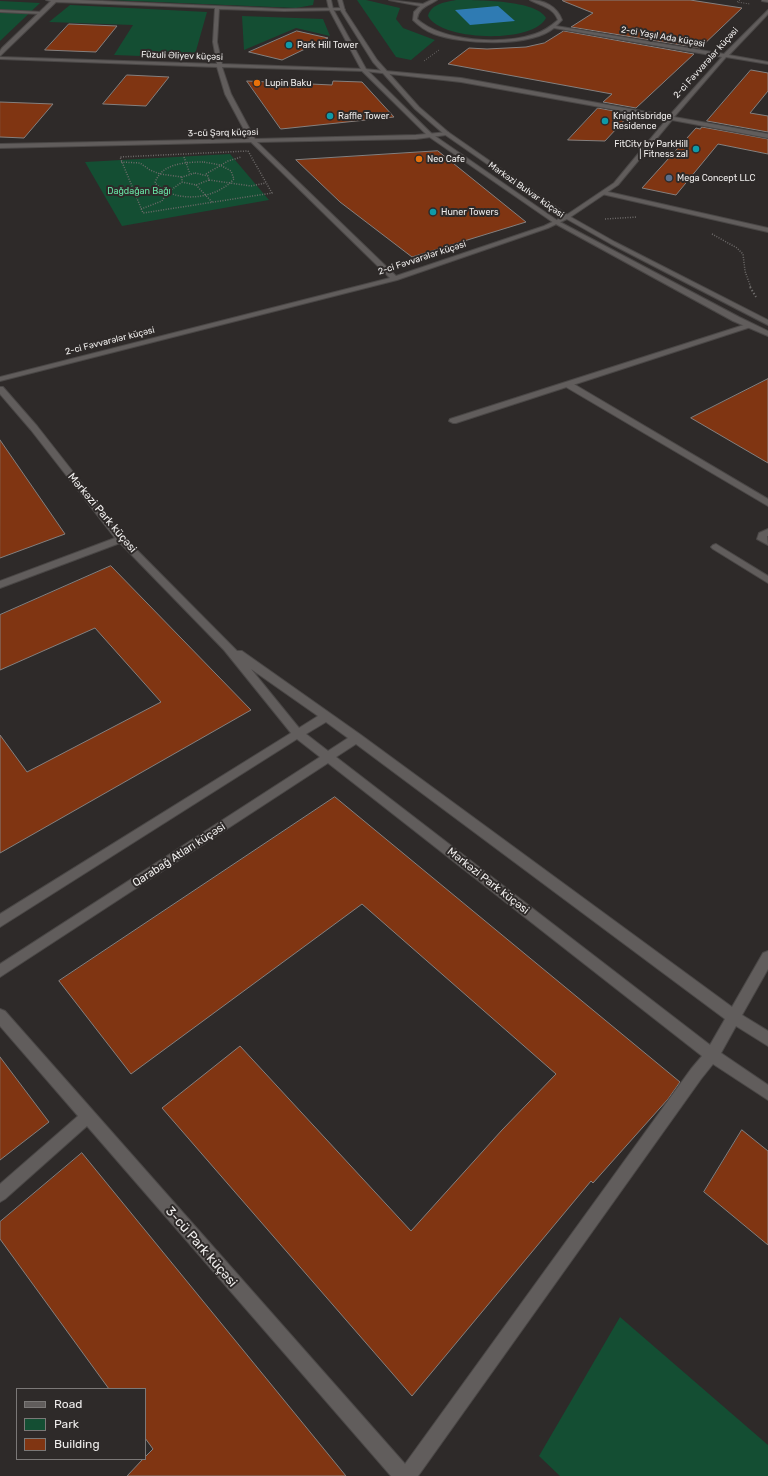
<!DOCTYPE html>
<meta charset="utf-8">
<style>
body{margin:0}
#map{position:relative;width:768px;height:1476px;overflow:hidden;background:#2e2a29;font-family:Rubik,sans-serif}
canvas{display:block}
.legend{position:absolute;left:16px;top:1388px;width:130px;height:72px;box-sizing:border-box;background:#2e2a29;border:1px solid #7b7877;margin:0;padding:5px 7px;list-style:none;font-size:12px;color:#efedec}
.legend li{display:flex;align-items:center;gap:8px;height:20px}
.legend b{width:20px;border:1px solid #7b7877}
</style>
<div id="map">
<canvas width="768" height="1476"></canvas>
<ul class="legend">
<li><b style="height:5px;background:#615d5c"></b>Road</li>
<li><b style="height:11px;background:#144e33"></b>Park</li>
<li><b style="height:11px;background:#803512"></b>Building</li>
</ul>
</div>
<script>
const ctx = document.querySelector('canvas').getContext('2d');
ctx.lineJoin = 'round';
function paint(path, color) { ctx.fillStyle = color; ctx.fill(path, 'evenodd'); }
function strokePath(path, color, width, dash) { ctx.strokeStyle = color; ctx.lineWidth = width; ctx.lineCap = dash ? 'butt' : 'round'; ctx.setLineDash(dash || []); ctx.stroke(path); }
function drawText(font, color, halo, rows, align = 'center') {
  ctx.font = font + ' Rubik,sans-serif'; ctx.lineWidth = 4; ctx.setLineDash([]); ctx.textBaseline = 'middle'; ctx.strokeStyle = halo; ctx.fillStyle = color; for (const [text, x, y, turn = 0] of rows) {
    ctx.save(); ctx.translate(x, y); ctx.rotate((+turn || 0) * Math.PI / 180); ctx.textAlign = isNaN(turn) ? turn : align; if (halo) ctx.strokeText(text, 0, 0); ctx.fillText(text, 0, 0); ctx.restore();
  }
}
const green = new Path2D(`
 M110,0H314L313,5L296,8Z
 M357,0H366L400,8L396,19L403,28L435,40L411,60L396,57Z
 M456,0C477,0 537,0 546,18C533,44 441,41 428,16C431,4 445,2 456,0Z
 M0,1L40,3L0,41Z
 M70,5L207,12L194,58L114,55L133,25L49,22Z
 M242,16L323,19L330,36L296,28L244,50Z
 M230,154L269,200L122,226L85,162Z
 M620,1317L768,1445V1476H560L539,1456Z`);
const water = new Path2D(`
 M498,6L515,21L470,25L455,10Z`);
const building = new Path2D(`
 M563,0H690L742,8L700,48L571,27L593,13L563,1Z
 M69,24L117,26L96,52L45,50Z
 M297,31L328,38L282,60L249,52Z
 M564,31L694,54L636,108L603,102L612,94L448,64L469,48L487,49L526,47L544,43Z
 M751,70L768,73V91L750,113L768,116V132L707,121Z
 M127,75L169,77L146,106L103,104Z
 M247,81L332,85L333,81L362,82L394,117L281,129Z
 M0,102L53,104L24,138L0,137Z
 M598,108L630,114L605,141L568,140Z
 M702,127L768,139V154L718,144L676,195L642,188L696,128L700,129Z
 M438,151L526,222L412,257L340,202L296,160Z
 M768,379V463L691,418Z
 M0,440L65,534L0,558Z
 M111,566L251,710L0,853V735L27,772L161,702L95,628L0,670V615Z
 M335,797L680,1082L668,1099L593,1183L591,1181L412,1396L162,1108L240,1046L411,1231L502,1130L556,1074L362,904L131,1074L59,981Z
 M0,1057L49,1122L0,1160Z
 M742,1130L768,1151V1245L704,1192Z
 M82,1153L346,1476H127L143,1459H145V1457L153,1449L145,1438V1389H109L0,1239V1222Z`);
const pathFar2 = new Path2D(`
 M740,0L737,2L750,4
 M424,61L439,50`);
const pathFar1 = new Path2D(`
 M248,151L272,193L143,213L120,157Z
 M184,157L190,174
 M121,162L140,163L150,170L160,174L182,177
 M204,162L220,165L231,171L234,179C215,200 175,204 155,183C161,163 186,162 204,162Z
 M195,173L208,176L209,180L196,185L182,182V177Z
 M206,174L228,161L241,157
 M209,180L251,186L266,183
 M196,185L212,202
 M141,209L162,201L167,193L182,182
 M605,219L637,217
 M712,234L737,248L743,254L745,271L751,288`);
const path = new Path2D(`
 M750,287L756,297`);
const service = new Path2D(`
 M0,10L42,12L44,13L42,14L0,12Z
 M604,191L768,228V232L602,194V192Z
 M566,383H572L768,499V506L566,387Z
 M768,529V536H767L768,545L757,539L759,533Z
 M716,544L768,576V583L713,549L711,547L713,545Z`);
const minor = new Path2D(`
 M46,0H79L284,9L343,8L345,10L284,11L219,9L217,42L222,64L364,69L461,78L669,116L722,57L554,28C530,48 461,44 434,34C426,31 419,26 413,20L414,12L420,6L389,0L423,4L431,0H437C428,6 419,7 417,19C443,42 502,45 535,34C544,31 551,26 558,20C553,7 541,6 530,0C544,0 557,6 562,20L556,26L724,54L768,10V14L729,55L768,62V64L726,57L674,117L768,134V138L672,120L618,185L569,218L548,228L397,280L0,381V377L390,278L251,142L0,148V144L249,139L225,94L217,67L0,59V57L217,64L213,42L215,8L56,2L0,56V51L2,48L51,1ZM222,67L364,71L461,82L667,119L614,183L565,216L544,226L396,276L257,142L416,139L446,135L449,133L448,132L416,135L255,139L231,94Z
 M762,0H768V2L762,1Z
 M747,324H750L754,326L456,423H453L449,421L450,419Z
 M0,387H3L37,426L124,537L237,651H242L361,735L732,1007L763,953L768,951V969L742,1015L768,1031V1046L736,1026L721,1053L768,1085V1100L713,1064L701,1079L418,1476H391L87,1126L5,1199L0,1202V1184L78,1116L0,1026V1009L5,1011L405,1464L691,1069L702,1056L328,763L0,977V964L320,757L297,739L0,927V914L291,733L224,650L120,543L0,588V581L115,538L31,430L0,394ZM251,669L318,716L299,728ZM326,722L348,738L328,751L306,734ZM356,744L725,1019L710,1045L336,757Z`);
const tertiary = new Path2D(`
 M327,0H331L333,9L366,69L432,134L558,221L739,317L768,331V336L733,321L554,223L428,136L362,71L329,9Z
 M338,0H342L345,11L377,60L419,107L448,132L569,216L615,242L768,320V325L611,244L565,218L444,134L415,109L373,62L341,11Z`);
const markers = [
 [289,45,4,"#0f9aa8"],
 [257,83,4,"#e8710a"],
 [330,116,4,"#0f9aa8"],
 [605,121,4,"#0f9aa8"],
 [696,149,4,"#0f9aa8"],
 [419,159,4,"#e8710a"],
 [669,178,4,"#5c6f8a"],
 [433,212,4,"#0f9aa8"]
];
const farStreetnames = [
 ["2-ci Yaşıl Ada küçəsi",663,37,10],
 ["Füzuli Əliyev küçəsi",182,56,2],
 ["2-ci Fəvvarələr küçəsi",706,63,-48],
 ["3-cü Şərq küçəsi",223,133,-1],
 ["Mərkəzi Bulvar küçəsi",526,190,35],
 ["2-ci Fəvvarələr küçəsi",422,258,-18],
 ["2-ci Fəvvarələr küçəsi",110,341,-14]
];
const farPoinames = [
 ["Park Hill Tower",297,45],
 ["Lupin Baku",265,83],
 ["Raffle Tower",338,116],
 ["Knightsbridge",613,116],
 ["Residence",613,126],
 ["FitCity by ParkHill",688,144,"right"],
 ["| Fitness zal",688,154,"right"],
 ["Neo Cafe",427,159],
 ["Mega Concept LLC",677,178],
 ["Huner Towers",441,212]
];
const farParknames = [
 ["Dağdağan Bağı",139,191]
];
const streetNames = [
 ["Mərkəzi Park küçəsi",102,513,50],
 ["Qarabağ Atları küçəsi",179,855,-33],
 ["Mərkəzi Park küçəsi",488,881,38]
];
const nearStreetnames = [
 ["3-cü Park küçəsi",201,1247,49]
];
paint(green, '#144e33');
paint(water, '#2f7bb3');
paint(building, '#803512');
strokePath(building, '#84807f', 1);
strokePath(service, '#4a4746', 2);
strokePath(minor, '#4a4746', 2);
strokePath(tertiary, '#4a4746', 2);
strokePath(pathFar2, '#6e6b6a', 1, [1, 1.5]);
strokePath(pathFar1, '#6e6b6a', 1.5, [1, 1.5]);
strokePath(path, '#6e6b6a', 2, [1.5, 2]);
paint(service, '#615d5c');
paint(minor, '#615d5c');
paint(tertiary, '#615d5c');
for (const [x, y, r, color] of markers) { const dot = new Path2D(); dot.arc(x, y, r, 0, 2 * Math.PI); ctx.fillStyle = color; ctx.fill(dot); strokePath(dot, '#2e2a29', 1.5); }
drawText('9px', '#efedec', '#2e2a29', farStreetnames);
drawText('9px', '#efedec', '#2e2a29', farPoinames, 'left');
drawText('9px', '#68e5a6', '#2e2a29', farParknames);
drawText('11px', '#efedec', '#2e2a29', streetNames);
drawText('13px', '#efedec', '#2e2a29', nearStreetnames);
</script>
